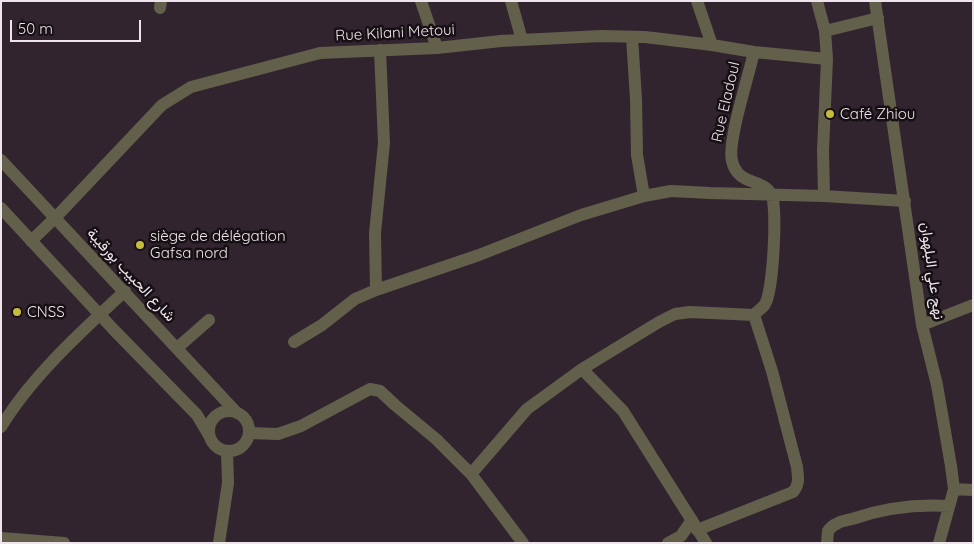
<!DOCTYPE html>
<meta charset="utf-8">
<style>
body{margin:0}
#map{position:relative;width:974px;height:544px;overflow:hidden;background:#32242f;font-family:Quicksand,sans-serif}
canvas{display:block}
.frame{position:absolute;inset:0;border:2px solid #eee4eb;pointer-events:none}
.scale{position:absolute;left:10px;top:20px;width:131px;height:22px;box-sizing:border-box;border:2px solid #eee4eb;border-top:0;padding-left:6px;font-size:15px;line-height:18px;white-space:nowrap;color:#eee4eb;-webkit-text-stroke:4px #160f14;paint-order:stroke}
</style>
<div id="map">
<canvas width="974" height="544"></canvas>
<div class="frame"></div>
<div class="scale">50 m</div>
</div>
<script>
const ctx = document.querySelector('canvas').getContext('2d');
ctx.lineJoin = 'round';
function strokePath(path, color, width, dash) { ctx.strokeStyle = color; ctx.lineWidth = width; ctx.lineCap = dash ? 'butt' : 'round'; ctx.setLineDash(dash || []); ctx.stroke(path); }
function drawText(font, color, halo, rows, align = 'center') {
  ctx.font = font + ' Quicksand,Vazirmatn,sans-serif'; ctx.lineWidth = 5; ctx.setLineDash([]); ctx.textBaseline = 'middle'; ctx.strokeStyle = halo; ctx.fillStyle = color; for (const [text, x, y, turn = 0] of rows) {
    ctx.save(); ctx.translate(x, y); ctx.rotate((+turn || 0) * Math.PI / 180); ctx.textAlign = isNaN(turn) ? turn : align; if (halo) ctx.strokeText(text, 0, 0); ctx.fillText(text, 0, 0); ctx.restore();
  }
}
const minor = new Path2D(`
 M421,1L437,48
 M511,1L522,40
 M697,1L712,45
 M817,1L825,31L878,18
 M875,1L922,325L937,385L951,466L954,489L939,543
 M160,8L161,1
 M632,37L636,99L637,155L644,196
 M1,160L237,413
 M824,196L823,150L827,59L825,31
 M1,208L113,329L197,415L210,437
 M31,241L56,217L162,105L191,87L320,53L437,48L501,41L601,36L645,37L712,45L754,52L827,59
 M376,290L375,233L384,143L380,50
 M922,325L973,305
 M294,342L322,325L355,299L376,290L479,255L581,215L644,196L671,191L710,193L824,196L905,201
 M177,348L209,320
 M209 431a20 20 0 1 1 40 0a20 20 0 1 1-40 0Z
 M1,427C31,377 82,331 125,291
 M249,433L278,434L301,426L370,389L380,391L395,405L436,439L471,474L523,543
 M471,474L527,409L582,369
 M954,489L973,490
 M697,530L793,492C800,484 798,477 797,467L772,371L754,315
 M1,538L64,543
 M219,543L228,483L227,451
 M668,543L681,536L692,520
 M706,543L623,411L582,369L659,322L675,314L690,312L754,315C757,311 763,308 765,304C773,293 778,205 771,194C762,178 738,186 732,161C727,142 749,75 754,52
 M827,543L828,531C833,523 843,521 852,519C884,508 915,504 949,506`);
const markers = [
 [830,114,5,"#c7bb3b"],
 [140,245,5,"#c7bb3b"],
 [17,312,5,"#c7bb3b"]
];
const streetNames = [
 ["Rue Kilani Metoui",395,33,-3],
 ["Rue Eladoul",726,102,-77],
 ["نهج علي البلهوان",932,271,82],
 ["شارع الحبيب بورقيبة",131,275,47]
];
const poiNames = [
 ["Café Zhiou",840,114],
 ["siège de délégation",150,236],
 ["Gafsa nord",150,253],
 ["CNSS",27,312]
];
strokePath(minor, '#62604b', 12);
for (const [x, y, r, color] of markers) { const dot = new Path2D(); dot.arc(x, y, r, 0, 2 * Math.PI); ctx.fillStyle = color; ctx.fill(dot); strokePath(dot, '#160f14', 2); }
drawText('15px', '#eee4eb', '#160f14', streetNames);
drawText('15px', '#eee4eb', '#160f14', poiNames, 'left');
</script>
